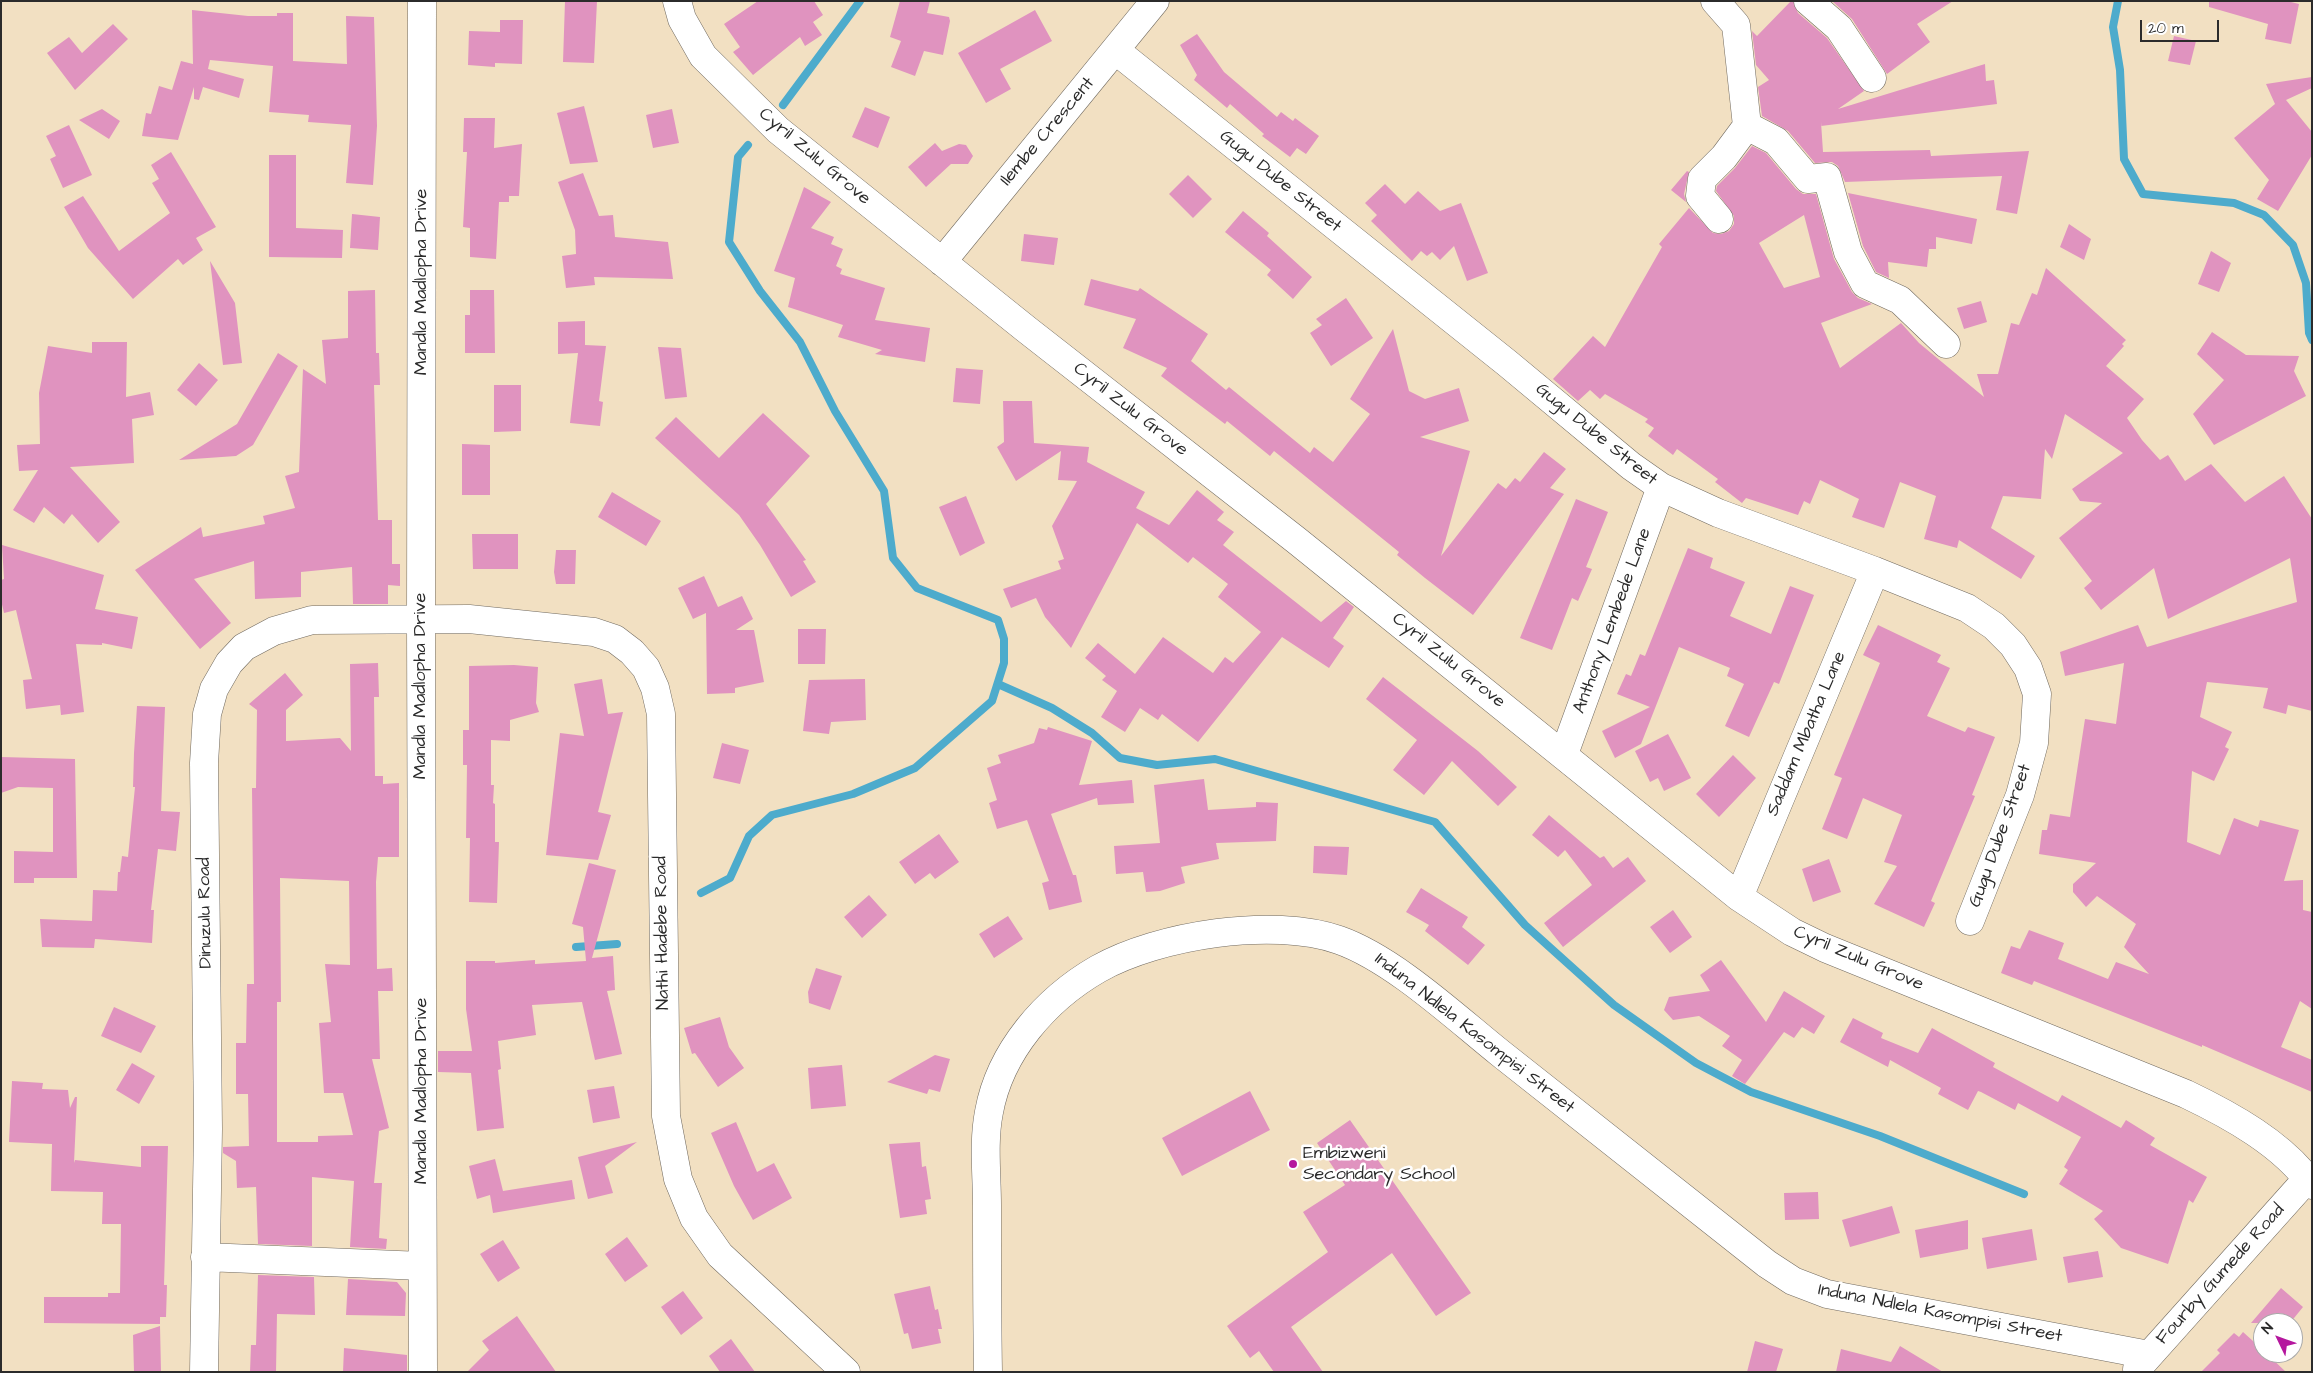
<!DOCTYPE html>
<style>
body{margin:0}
#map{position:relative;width:2313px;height:1373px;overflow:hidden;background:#f2e0c2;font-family:"Architects Daughter",sans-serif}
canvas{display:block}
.frame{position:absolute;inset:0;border:2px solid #2b2b2b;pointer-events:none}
.north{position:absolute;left:2253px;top:1313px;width:50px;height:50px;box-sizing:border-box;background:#fff;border:1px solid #aaa;border-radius:50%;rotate:312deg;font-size:14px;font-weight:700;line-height:20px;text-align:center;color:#2b2b2b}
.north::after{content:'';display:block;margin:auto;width:18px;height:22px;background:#b5179e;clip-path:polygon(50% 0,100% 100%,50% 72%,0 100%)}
.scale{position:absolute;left:2140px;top:20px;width:79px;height:22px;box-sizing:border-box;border:2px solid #2b2b2b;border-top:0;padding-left:6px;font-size:15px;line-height:18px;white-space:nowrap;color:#2b2b2b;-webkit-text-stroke:4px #fff;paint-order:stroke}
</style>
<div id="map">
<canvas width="2313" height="1373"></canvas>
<div class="frame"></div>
<div class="north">N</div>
<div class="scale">20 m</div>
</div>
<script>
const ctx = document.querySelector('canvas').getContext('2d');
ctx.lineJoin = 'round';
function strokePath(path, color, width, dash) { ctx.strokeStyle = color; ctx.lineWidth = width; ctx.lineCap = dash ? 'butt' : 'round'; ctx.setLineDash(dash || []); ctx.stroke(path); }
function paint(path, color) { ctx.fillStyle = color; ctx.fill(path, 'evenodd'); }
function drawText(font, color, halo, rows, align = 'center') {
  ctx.font = font + ' "Architects Daughter",sans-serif'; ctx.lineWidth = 5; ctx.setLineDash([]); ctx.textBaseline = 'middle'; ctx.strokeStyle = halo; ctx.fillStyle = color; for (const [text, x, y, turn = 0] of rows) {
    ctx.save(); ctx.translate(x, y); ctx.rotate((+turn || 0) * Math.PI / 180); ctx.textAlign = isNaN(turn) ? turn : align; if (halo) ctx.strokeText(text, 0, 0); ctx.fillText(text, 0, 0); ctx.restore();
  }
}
const stream = new Path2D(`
 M2118,1L2113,27L2120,70L2124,159L2143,194L2234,203L2264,215L2293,245L2306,283L2309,333L2312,340
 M783,105L860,1
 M998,684L1052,708L1092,733L1120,758L1157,765L1215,759L1435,822L1525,925L1614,1005L1696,1063L1751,1092L1880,1136L2024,1194
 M701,893L730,878L749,836L772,815L853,794L915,768L992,701L1004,663V639L998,620L917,588L893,558L884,491L835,411L800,342L760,291L729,242L738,157L748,145
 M576,947L617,944`);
const building = new Path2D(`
 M565,1H597L594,63L563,62Z
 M758,1H814L823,15L813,22L822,35L805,46L800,37L753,75L733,52L740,47L724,24Z
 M900,1H930L927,13L949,17L950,21L943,55L924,51L915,76L891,67L901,41L890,37Z
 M1791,1H1793L1798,13L1827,38L1864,91L1838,109L1985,64L1986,81L1994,80L1997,104L1821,126V122L1823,152L1930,150L1931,156L2029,151L2017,214L1996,210L2002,176L1845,182L1838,166L1832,162L1815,163L1788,131L1762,116L1758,87L1769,80L1756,65L1752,31L1757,36Z
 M1832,1H1953L1917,24L1930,42L1887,74L1852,19Z
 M2209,1H2287L2299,4L2291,44L2265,39L2268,24L2209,7Z
 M192,10L248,16H277V13H293V61L347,64L346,16L374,17L377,126L373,185L346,183L351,125L308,122L309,115L269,112L273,66L210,60L208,69L244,79L239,98L203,87L199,100L194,99V87L178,140L142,136L146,113L151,114L159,86L172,90L181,61L193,64Z
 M1035,10L1052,41L1000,69L1011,89L986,103L958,53Z
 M500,20H523L522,64L495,63V67L468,65L469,31L500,32Z
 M113,24L128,39L75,90L47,53L69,37L82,53Z
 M1197,34L1224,72L1277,117L1281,112L1293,121L1295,118L1319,136L1306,154L1297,148L1290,157L1262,136L1264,134L1230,104L1227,108L1194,80L1197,75L1180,45Z
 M2174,36L2196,41L2190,65L2168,61Z
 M2312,77V88L2286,100L2312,132V155L2278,211L2257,199L2269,180L2234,138L2275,104L2266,84Z
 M584,106L598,162L570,164L557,113Z
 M865,107L890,117L878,148L852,137Z
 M102,109L120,121L109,139L79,120Z
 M672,109L679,143L653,148L646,115Z
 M464,118H495L494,148L522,144L519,196H509V202H499L496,259L470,257V228L463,227L467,152H463Z
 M69,125L92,175L63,188L50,159L56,156L46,136Z
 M935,143L942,151L959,144L966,145L973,156L968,164H951L926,187L908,167Z
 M1752,146L1766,153L1796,189L1803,194H1816L1834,259L1852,292L1858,298L1872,304L1821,323L1840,368L1901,323L1919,343L1984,397L1977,374H1998L2011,323L2019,325L2032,293L2037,295L2046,268L2126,340L2122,344L2124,346L2106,366L2144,399L2127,418L2142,440L2160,460L2168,455L2185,481L2211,464L2245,502L2284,476L2312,519V711L2288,705L2286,714L2263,708L2268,688L2207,682L2200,717L2232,732L2225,747L2229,749L2214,781L2192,771L2187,842L2220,855L2234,818L2258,827L2260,820L2299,830L2284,881L2303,880V910L2312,912V1009L2300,1001L2281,1047L2312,1060V1092L2202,1045V1047L2034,981L2032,985L2001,973L2011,946L2020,949L2029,930L2064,943L2058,959L2108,979L2116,962L2149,974L2124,947L2136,924L2097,896L2086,907L2073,892V884L2096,863L2039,854L2042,830H2047L2050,814L2070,817L2085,719L2116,724L2124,663L2065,676L2060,652L2138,625L2147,647L2297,602L2290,558L2168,619L2154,568L2101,610L2084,588L2092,581L2059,538L2102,503L2080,501L2072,489L2123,453L2065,414L2052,459L2045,449L2041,499L2003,496L1991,528L2035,556L2021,579L1959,540L1957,548L1924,539L1936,496L1900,482L1884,528L1852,517L1859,499L1820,480L1810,504L1804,501L1798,515L1746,498L1742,503L1715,482L1718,479L1677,449L1673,455L1648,436L1654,428L1645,422L1648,419L1605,394L1600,399L1590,390L1578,401L1553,379L1593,336L1605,347L1662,247L1659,244L1689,208L1713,233L1721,234L1729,231L1734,224V216L1716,191L1717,186L1735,168ZM1804,215L1820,277L1784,288L1759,243Z
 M171,152L216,227L196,238L203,250L183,265L178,259L133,299L88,248L64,207L83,196L119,251L170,213L152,183L159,179L151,165Z
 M269,155H296V228L343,230L342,258L269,257Z
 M1687,171L1689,172L1684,194L1686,202L1671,190Z
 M583,173L599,216L613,215L615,237L668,242L673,279L594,277L595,285L566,288L562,256L576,254L575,230L558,182Z
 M1188,175L1212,199L1193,218L1169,194Z
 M1385,184L1405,204L1418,191L1440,211L1461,203L1488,273L1467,281L1454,246L1440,260L1432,252L1427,256L1421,251L1412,261L1371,221L1377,215L1365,203Z
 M804,187L831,202L811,228L834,237L831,244L843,249L836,266L842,269L840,274L885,288L875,320L930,328L925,362L875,354L882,350L838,337L843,325L788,307L795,278L774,271Z
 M1848,193L1977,219L1972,244L1936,237V249H1929L1927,267L1888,262L1889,278L1876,272L1863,246Z
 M1243,211L1269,233L1267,236L1312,277L1293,299L1267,275L1271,270L1225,232Z
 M352,214L380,217L378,250L350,248Z
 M2069,224L2091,239L2084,260L2060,247Z
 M1024,234L1058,238L1054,265L1021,261Z
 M2211,251L2231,263L2219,292L2198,284Z
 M210,261L235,303L242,363L223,365Z
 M1091,279L1138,291L1140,288L1208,334L1191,361L1226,390L1229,387L1310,453L1314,447L1333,462L1370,414L1350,399L1393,329L1409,391L1425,399L1459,388L1469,421L1420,437L1470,451L1441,556L1498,483L1506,489L1515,478L1520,482L1544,452L1566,469L1550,488L1564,494L1473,615L1425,578L1397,555L1399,552L1274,451L1270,456L1227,421L1225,424L1161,376L1167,368L1123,348L1136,319L1084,305Z
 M375,290L376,353H379L380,385H374L378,520H392V564H400V586L388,585V604H353L352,567L301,572V597L255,599L254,561L194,579L231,623L200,649L135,570L201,527L203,537L265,524L263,516L295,508L285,476L299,472L303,369L326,384L322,340L348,338V291Z
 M470,290H494L495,353H465V315H470Z
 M1346,298L1373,338L1331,366L1310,333L1322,325L1316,319Z
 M1981,301L1987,322L1964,329L1957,308Z
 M585,321V345L606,346L599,401L603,402L600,426L570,423L578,353L558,354V322Z
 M2212,332L2246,355L2299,356L2294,371L2306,396L2214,445L2193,414L2224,380L2197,354Z
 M92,342H127L126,397L150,392L154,415L132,419L134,463L70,467L120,522L98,543L72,514L64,524L44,507L34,523L13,510L38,470L19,471L17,445L40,444L39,393L48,346L92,353Z
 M658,347L681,348L687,397L665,399Z
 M278,353L298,366L253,445L236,456L179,460L237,424Z
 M199,363L218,380L196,406L177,390Z
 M956,368L983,370L980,404L953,402Z
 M494,385H521V431L494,432Z
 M1003,401H1032L1034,443L1089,447L1087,462L1145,492L1136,508L1169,525L1197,490L1224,512L1217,520L1234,532L1223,545L1321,622L1346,601L1354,607L1333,638L1344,646L1329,668L1282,637L1198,742L1162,714L1158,720L1140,708L1125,732L1101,717L1117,691L1102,680L1106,676L1085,658L1098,643L1135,674L1163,637L1213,673L1225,657L1233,663L1261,632L1218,597L1228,584L1193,557L1188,563L1137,523L1071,648L1045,617L1036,598L1011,608L1003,589L1061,569L1058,561L1064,559L1052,526L1077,481L1058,480L1061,451L1016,481L997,447L1004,442Z
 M763,413L810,456L766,504L806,560L803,561L816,582L791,597L760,545L739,515L655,438L676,417L719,458Z
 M462,444L490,445V495H462Z
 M612,492L661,521L646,546L598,517Z
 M966,496L985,543L960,556L939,507Z
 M1576,499L1608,512L1586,567L1592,569L1578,601L1572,598L1552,650L1520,638Z
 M472,534H518V569H473Z
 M2,545L104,575L95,609L138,617L132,649L102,643V645L76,644L84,712L61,715L60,705L26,709L23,680L32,679L16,610L4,613L1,600V580L4,579Z
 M1688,548L1713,558L1710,568L1745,582L1730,616L1771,634L1790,586L1814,595L1779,684L1774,682L1749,737L1725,726L1744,684L1727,676L1730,668L1679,647L1641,744L1615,758L1602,731L1650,707L1617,694L1626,674L1631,676L1640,654L1645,656Z
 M556,550H576L575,584H556L554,572Z
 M704,576L718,607L742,596L753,619L736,630H754L764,682L735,688V693L707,694L706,613L693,619L678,588Z
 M1878,625L1941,655L1937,662L1950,668L1927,716L1965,732L1968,727L1995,737L1972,795L1975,796L1931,901L1935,903L1924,927L1874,904L1897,866L1884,862L1902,815L1863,798L1847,839L1822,829L1842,778L1834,775L1880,663L1863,655Z
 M798,629H826L825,664H798Z
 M378,663L379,697H374L375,776H383V784L399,783V857H378L376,882L377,969L392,968L393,991H378L380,1059H372L389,1128L379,1131L374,1183H382L379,1238L387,1239L386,1249L350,1247L354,1181L312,1177V1246L258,1244L256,1187L237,1188L236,1161L223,1153V1147L249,1146L248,1094H236V1043H246L247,984H254L252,788H256L257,710L249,704L285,673L303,695L286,710V741L340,738L351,751L350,664ZM280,878L349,881L350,965L325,964L331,1022L319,1023L324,1093H343L353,1135L318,1136V1142H277V1002H281Z
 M514,665L538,667L536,703L539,712L510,720V741L491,740V785H494L493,803L495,804V842H499L497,903L469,902L470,838H466L467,765H463V730H469V666Z
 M1383,677L1478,751L1517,787L1498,806L1452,761L1424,795L1393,770L1417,740L1366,699Z
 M602,679L608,714L623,712L598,812L611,815L598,860L546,855L560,733L584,736L574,684Z
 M865,679L866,720L831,722L829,734L803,731L809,680Z
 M137,706L165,707L161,811L180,812L176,851L158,849L151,910H154L152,943L95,939L94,948L42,947L40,919L92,921L93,890L117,891L118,872H120L122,856L128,857L135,787H133L134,753Z
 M1048,727L1092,741L1079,785L1132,780L1134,803L1098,805L1097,798L1051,814L1073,875H1076L1082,902L1049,910L1042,883L1049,881L1027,820L997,829L989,803L997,800L987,768L1001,763L998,755L1034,743L1039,728L1047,730Z
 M1668,734L1691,778L1664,791L1658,778L1650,782L1635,751Z
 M722,743L749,750L740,784L713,778Z
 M1733,755L1756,778L1719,817L1696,794Z
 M1,757L75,759L77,878H34V883H14V851L53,852V788L18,787L1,793Z
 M1204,779L1208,810L1256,807V802L1278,803L1276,841L1216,843L1219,859L1181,867L1185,883L1160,891L1146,892L1143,872L1116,874L1114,846L1160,843L1154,785Z
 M1549,815L1600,858L1604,856L1613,868L1628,857L1646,881L1563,947L1544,923L1592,885L1565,850L1558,857L1532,835Z
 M939,834L959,862L935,879L930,873L915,884L899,862Z
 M1314,846L1349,847L1347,875L1313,873Z
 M1829,859L1841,892L1813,902L1802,869Z
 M589,863L616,870L592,958L613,956L615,990L607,991L622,1054L595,1060L582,1002L532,1005L536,1035L498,1041L501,1069L498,1070L504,1128L477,1131L471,1073L438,1072V1051H472L466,1009V961H495V963L535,960V964L586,961L583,927L572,924Z
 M1421,888L1468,917L1462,927L1485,945L1468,965L1425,931L1429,925L1406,912Z
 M869,895L887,915L862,938L844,917Z
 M1673,910L1692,937L1670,953L1650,927Z
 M1008,916L1023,939L994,958L979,934Z
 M1721,960L1766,1022L1784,991L1825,1016L1814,1034L1802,1027L1794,1038L1784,1032L1745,1084L1732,1076L1742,1060L1722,1046L1730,1036L1699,1016L1673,1020L1664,1010L1669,997L1710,991L1700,975Z
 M816,968L842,976L830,1010L809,1003L808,992Z
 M114,1007L156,1026L141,1053L101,1036Z
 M720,1017L729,1047L744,1068L718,1087L695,1053L692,1054L684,1028Z
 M1853,1018L1883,1033L1881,1038L1918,1053L1932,1028L1995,1063L1993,1067L2058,1102L2062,1095L2121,1128L2126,1120L2155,1138L2150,1145L2207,1177L2193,1203L2189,1200L2168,1264L2121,1248L2094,1219L2103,1211L2059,1184L2068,1170L2064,1167L2081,1137L2018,1103L2015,1110L1981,1092L1978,1091L1968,1110L1938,1094L1941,1088L1890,1060L1888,1067L1840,1042Z
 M935,1055L950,1059L940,1092L929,1089L927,1094L887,1082Z
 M132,1063L155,1076L139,1104L116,1090Z
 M842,1065L846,1106L811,1109L808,1068Z
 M12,1081L43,1083L42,1089L68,1090L70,1108L75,1097H77L74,1163L75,1160L141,1167V1146H168L164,1285H167L166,1317H160V1324L44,1323V1297H108V1293H120L121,1224H102L103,1192L51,1191L52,1144L9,1142Z
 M614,1086L620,1118L593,1123L587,1090Z
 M1250,1091L1270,1130L1182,1176L1162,1138Z
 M1350,1120L1471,1293L1436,1316L1392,1253L1291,1327L1323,1372H1274L1259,1351L1250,1358L1227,1326L1328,1252L1303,1212L1345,1185L1317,1143Z
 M736,1122L757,1172L774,1163L792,1198L753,1220L734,1186L711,1133Z
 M637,1142L605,1166L613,1193L588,1199L578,1157Z
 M920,1142L922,1167L926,1166L931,1199L925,1200L927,1214L900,1218L889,1144Z
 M495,1159L503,1191L572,1180L575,1199L493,1213L490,1195L477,1199L469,1166Z
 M1818,1192L1819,1219L1785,1220L1784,1193Z
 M1892,1206L1900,1233L1850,1247L1842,1220Z
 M1968,1220V1249L1920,1258L1915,1230Z
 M2032,1229L2037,1260L1987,1269L1982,1238Z
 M627,1237L648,1266L625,1282L605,1254Z
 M503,1240L520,1268L498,1282L480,1254Z
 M2098,1251L2103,1277L2068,1283L2063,1257Z
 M258,1275L314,1277L315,1315L277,1314L276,1372H250L251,1345H256Z
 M348,1279L397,1282L406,1293L405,1316L346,1315Z
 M930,1286L935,1310L938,1309L942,1329H938L941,1343L912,1349L908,1333L904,1334L894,1294Z
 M2281,1288L2303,1307L2290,1323H2251Z
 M683,1291L703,1318L681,1335L661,1307Z
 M517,1316L556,1372H467L489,1350L482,1341Z
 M160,1326L161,1372H134L133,1335Z
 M2243,1332L2263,1350V1353H2266L2286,1372H2201L2220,1353L2217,1350L2234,1333L2239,1337Z
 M731,1339L755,1372H720L709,1356Z
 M1755,1341L1783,1349L1776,1372H1747Z
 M1900,1346L1943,1372H1836L1841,1349L1891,1362Z
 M344,1348L407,1355V1372H343Z`);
const minor = new Path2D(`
 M422,1L421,620L423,1372
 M677,1L682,19L703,56L778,130L1026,329L1296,540L1739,897L1792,932L1825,948L2186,1094C2230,1115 2283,1144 2312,1185
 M1715,1L1736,25L1747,126L1724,157L1702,179L1700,196L1719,219
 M1808,1L1839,28L1872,78
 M1115,50L1507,363L1631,466L1661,487L1718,513L1875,571L1967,608L1994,626L2013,645L2028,668L2037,694L2034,743L2020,795L1970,921
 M1747,126L1776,141L1808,179L1827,177L1848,252L1865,284L1900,300L1946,344
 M942,262L1155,1
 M1564,754L1661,487
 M1739,897L1875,571
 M205,1257L422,1266
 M2137,1369L2307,1179
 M204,1372L208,1129L204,763L207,714L214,689L229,663L244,647L274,631L312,620L469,619L594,632L615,639L632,652L646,668L655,688L661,714L666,1116L678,1179L694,1218L720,1255L846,1372
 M988,1372C987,1316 987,1260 987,1205C987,1175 983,1142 989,1112C1000,1051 1046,999 1098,969C1158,935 1273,917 1339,940C1393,959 1454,1016 1500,1053C1589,1124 1678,1194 1767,1264L1793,1281L1827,1294L2149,1355`);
const markers = [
 [1293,1164,5,"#b5179e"]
];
const streetNames = [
 ["Ilembe Crescent",1048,132,-50],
 ["Cyril Zulu Grove",814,157,40],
 ["Gugu Dube Street",1280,182,39],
 ["Mandla Madlopha Drive",422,282,-90],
 ["Cyril Zulu Grove",1130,410,38],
 ["Gugu Dube Street",1596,435,39],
 ["Anthony Lembede Lane",1613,621,-70],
 ["Cyril Zulu Grove",1448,661,39],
 ["Mandla Madlopha Drive",421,686,-90],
 ["Saddam Mbatha Lane",1807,734,-67],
 ["Gugu Dube Street",2001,836,-70],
 ["Dinuzulu Road",206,913,-91],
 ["Nathi Hadebe Road",663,933,-91],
 ["Cyril Zulu Grove",1858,959,23],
 ["Induna Ndlela Kasompisi Street",1474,1034,38],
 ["Mandla Madlopha Drive",422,1091,-90],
 ["Fourby Gumede Road",2221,1275,-48],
 ["Induna Ndlela Kasompisi Street",1940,1314,11]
];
const poiNames = [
 ["Embizweni",1303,1154],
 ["Secondary School",1303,1175]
];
strokePath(stream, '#4dabcc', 8);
paint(building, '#e093bf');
strokePath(minor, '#716a60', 29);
strokePath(minor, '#fff', 28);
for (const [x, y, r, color] of markers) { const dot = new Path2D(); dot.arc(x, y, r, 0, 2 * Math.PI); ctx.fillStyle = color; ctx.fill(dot); strokePath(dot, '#fff', 2); }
drawText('18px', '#2b2b2b', '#fff', streetNames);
drawText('18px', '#2b2b2b', '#fff', poiNames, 'left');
</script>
